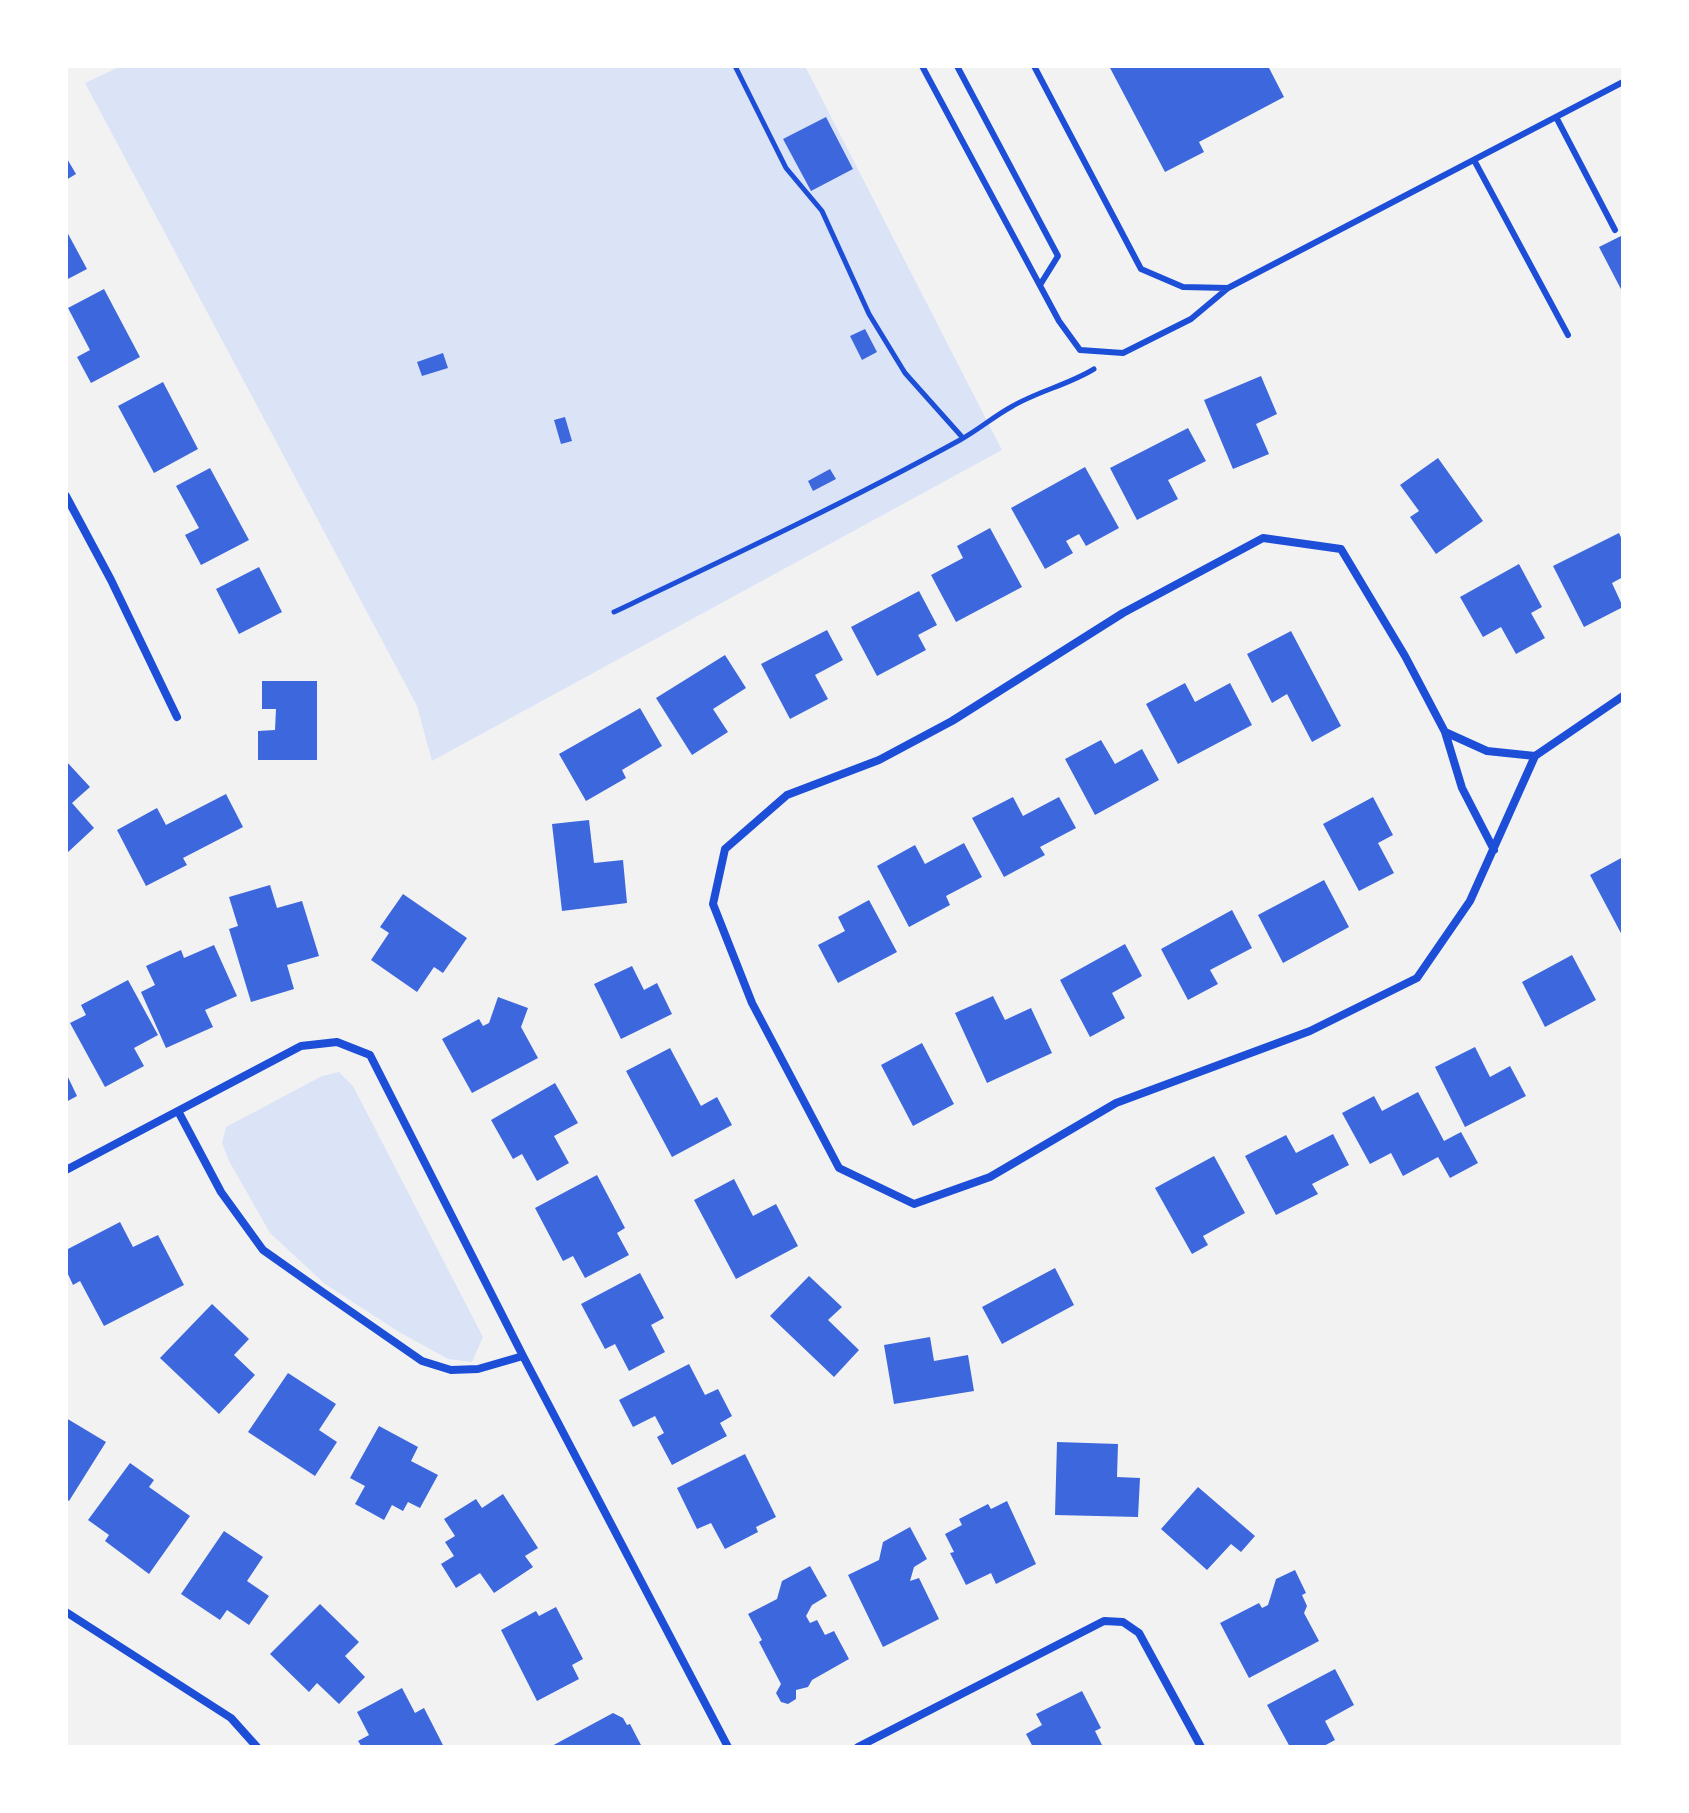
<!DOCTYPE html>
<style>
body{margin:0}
#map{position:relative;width:1689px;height:1813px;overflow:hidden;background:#f2f2f2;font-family:Mulish,sans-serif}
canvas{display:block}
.frame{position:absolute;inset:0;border:68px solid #fff;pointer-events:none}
</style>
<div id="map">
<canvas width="1689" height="1813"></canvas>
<div class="frame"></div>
</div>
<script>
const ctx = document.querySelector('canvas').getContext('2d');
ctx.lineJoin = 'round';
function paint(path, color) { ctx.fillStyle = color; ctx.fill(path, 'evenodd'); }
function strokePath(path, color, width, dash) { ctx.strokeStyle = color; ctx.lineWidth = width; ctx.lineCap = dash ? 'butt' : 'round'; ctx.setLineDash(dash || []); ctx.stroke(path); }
const green = new Path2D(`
 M121,66H805L1002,450L432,761L417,706L85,83Z
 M339,1072L353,1086L483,1337L472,1362L448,1359L399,1332L325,1284L270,1233L229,1161L222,1143L226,1127L322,1076Z`);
const building = new Path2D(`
 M1109,66H1268L1284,97L1199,142L1204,152L1165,172Z
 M826,117L853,169L811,191L783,139Z
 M66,157L76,174L66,180Z
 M66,230L87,269L66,280Z
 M1623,235V293L1599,247Z
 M104,289L140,357L91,383L77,357L90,350L68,308Z
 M865,329L877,352L862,360L850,336Z
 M443,353L448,368L422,376L417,362Z
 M1261,376L1277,414L1256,424L1269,454L1233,469L1204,400Z
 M163,382L198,449L154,473L118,406Z
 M565,417L572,441L561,444L554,420Z
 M1188,428L1206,461L1168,480L1178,499L1137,520L1110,468Z
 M1438,458L1483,521L1436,554L1410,517L1419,511L1400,485Z
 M1085,467L1119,528L1086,546L1079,534L1066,541L1073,553L1045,569L1011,508Z
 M210,468L249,540L201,565L185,535L199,528L176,486Z
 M830,469L836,479L813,491L808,481Z
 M990,528L1022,587L956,622L931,575L963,558L957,546Z
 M1619,533L1623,542V577L1612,583L1623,607L1584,627L1553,566Z
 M1519,564L1542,607L1531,613L1545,638L1516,654L1501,627L1483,637L1460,597Z
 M259,567L282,612L239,634L216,589Z
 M919,591L937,625L918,635L926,650L877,676L851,627Z
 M827,630L843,660L815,675L828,699L790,719L761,664Z
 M1291,631L1341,726L1312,742L1287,694L1272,703L1247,654Z
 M725,655L746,688L713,709L728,732L692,755L656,698Z
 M262,681H317V760H258V731L275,730L276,709H262Z
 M1185,683L1195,702L1230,683L1252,725L1178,764L1146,704Z
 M640,708L662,746L622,770L626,778L586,801L559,754Z
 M1101,740L1115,764L1142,749L1159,780L1095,815L1065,759Z
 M66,761L90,787L72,803L94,828L66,854Z
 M226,794L243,827L183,858L187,865L146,886L117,830L157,808L166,825Z
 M1013,797L1023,816L1059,797L1076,828L1040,847L1045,855L1004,877L972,818Z
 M1373,797L1393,835L1378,843L1394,873L1359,891L1323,824Z
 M589,820L594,863L623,860L627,903L562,911L552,824Z
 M964,843L982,877L946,896L950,905L909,927L877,866L915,845L925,864Z
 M1623,857V937L1590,875Z
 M1324,880L1349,927L1283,963L1258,915Z
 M270,885L277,908L302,901L319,956L287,965L294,989L251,1002L229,929L238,926L229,897Z
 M403,894L467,938L443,973L434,967L417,992L371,960L389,933L380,927Z
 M869,900L897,952L838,983L818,945L845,931L838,917Z
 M1232,910L1252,948L1210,970L1218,984L1188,1000L1161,949Z
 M1125,944L1142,976L1112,993L1125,1018L1090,1037L1060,980Z
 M214,945L237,996L205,1010L213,1027L166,1048L141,992L155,985L146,966L181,950L184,958Z
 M1572,955L1596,1000L1545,1027L1522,982Z
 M632,966L644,990L657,983L672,1014L621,1039L594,984Z
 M128,980L158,1035L134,1048L144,1066L105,1087L70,1023L86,1015L81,1005Z
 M993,996L1005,1020L1031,1008L1052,1053L987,1083L955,1013Z
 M498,997L528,1008L521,1027L538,1058L472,1093L442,1039L479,1019L483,1026L489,1023Z
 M922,1043L954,1104L913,1126L881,1065Z
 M1475,1047L1490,1077L1510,1066L1526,1096L1465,1127L1435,1067Z
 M670,1048L701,1106L717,1097L732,1125L672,1157L626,1071Z
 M66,1073L77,1096L66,1102Z
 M555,1083L578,1123L554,1136L569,1163L537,1181L522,1154L513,1159L491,1120Z
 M1418,1092L1444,1141L1461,1132L1478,1163L1450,1178L1438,1157L1403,1176L1391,1153L1370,1164L1342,1113L1374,1096L1382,1111Z
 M1333,1134L1349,1165L1312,1184L1318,1194L1276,1215L1245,1156L1286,1135L1296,1153Z
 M1214,1156L1245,1213L1203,1236L1208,1245L1192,1254L1155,1188Z
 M597,1175L625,1228L617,1233L629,1255L585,1278L573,1256L563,1261L535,1208Z
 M734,1179L753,1216L776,1204L798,1246L736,1279L694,1200Z
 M120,1222L133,1247L158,1235L184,1285L104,1326L80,1281L73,1285L66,1270V1250Z
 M1055,1268L1074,1305L1002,1344L982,1307Z
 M640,1273L664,1318L651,1325L665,1352L629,1371L615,1344L605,1349L581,1304Z
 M809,1276L842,1307L828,1320L859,1350L834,1377L770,1316Z
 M212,1304L249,1339L234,1355L255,1375L219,1414L160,1358Z
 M930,1337L934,1361L968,1355L974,1391L894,1404L884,1345Z
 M689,1364L705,1395L718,1389L732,1416L720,1423L727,1436L672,1465L657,1437L664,1433L655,1416L633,1427L619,1400Z
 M288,1373L336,1404L319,1430L337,1442L315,1476L248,1432Z
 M66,1418L106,1442L69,1501L66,1499Z
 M379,1426L418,1447L411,1461L438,1475L420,1508L408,1502L403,1511L392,1505L384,1520L355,1504L365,1486L350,1478Z
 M1057,1442L1118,1444L1117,1477L1140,1478L1138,1517L1055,1515Z
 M745,1454L776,1517L756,1527L758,1532L725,1549L711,1523L697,1529L677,1488Z
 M130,1463L154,1480L149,1487L190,1516L149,1574L105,1541L109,1535L88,1520Z
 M1198,1487L1255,1536L1241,1552L1231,1544L1207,1570L1161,1529Z
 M503,1494L538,1548L525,1556L533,1567L494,1593L480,1573L456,1588L441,1564L454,1556L445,1542L455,1536L444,1519L476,1499L482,1508Z
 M1007,1501L1036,1564L996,1584L991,1573L966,1585L950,1553L954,1552L945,1534L962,1525L959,1519L988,1504L991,1509Z
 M910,1527L927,1559L914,1567L910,1581L919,1578L939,1619L883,1647L848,1575L879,1560L883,1542Z
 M224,1531L263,1557L247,1581L269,1596L249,1625L227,1610L220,1620L181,1594Z
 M810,1566L827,1596L812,1605L806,1616L810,1623L817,1620L825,1635L834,1631L849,1659L812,1680L808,1687L796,1690V1699L788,1704L781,1702L776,1693L781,1684L759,1642L762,1640L748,1614L777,1599L782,1581Z
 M1295,1570L1306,1593L1302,1595L1307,1606L1304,1613L1319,1641L1249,1678L1220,1623L1259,1603L1262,1608L1268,1605L1276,1579Z
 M320,1604L359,1642L345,1656L365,1677L339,1704L317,1683L309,1692L270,1654Z
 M556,1607L583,1659L572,1665L579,1679L537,1701L501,1630L536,1611L539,1616Z
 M1335,1669L1354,1705L1325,1721L1335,1740L1322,1747H1290L1267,1705Z
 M402,1688L415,1713L424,1708L444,1747H362L358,1741L369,1735L357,1712Z
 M1082,1691L1101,1728L1095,1731L1103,1747H1033L1026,1734L1042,1725L1036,1714Z
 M613,1713L623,1718L627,1725L630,1724L642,1747H550Z`);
const path = new Path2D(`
 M735,66L786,168L822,211L869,314L905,373L963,438
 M614,612C730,557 847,502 960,440C978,430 993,417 1011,407C1038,391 1068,385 1094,369`);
const service = new Path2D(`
 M922,66L1059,321L1080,350L1123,353L1191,319L1228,288L1623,82
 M957,66L1058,256L1040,285
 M1034,66L1141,269L1183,287L1228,288
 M1556,117L1615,230
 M1474,160L1568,335`);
const minor = new Path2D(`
 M66,496L111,580L177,717
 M1263,538L1341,549L1405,656L1445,732L1487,751L1535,756L1470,901L1417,978L1310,1031L1116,1103L990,1177L914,1204L839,1168L752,1003L713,904L725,849L787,795L879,760L952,721L1123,613Z
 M1445,732L1462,788L1494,850
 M1535,756L1623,696
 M178,1111L221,1192L263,1250L324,1293L422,1361L451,1370L478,1369L523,1356
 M66,1170L301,1046L337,1042L370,1055L523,1356L728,1747
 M66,1612L231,1718L257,1747
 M858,1747L1104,1621L1123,1622L1139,1633L1201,1747`);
paint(green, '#dbe4f7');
paint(building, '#3d67dc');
strokePath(path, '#1d4ed8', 5);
strokePath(service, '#1d4ed8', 6);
strokePath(minor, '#1d4ed8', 8);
</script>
